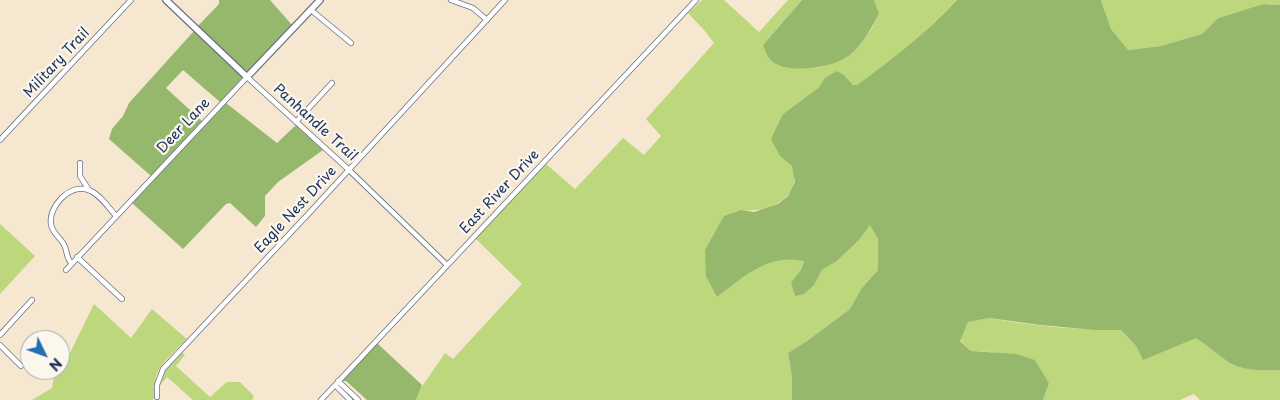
<!DOCTYPE html>
<style>
body{margin:0}
#map{position:relative;width:1280px;height:400px;overflow:hidden;background:#f6e7d0;font-family:"Playpen Sans",sans-serif}
canvas{display:block}
.north{position:absolute;left:20px;top:330px;width:50px;height:50px;box-sizing:border-box;background:#fbf7ec;border:1px solid #a1a7b3;border-radius:50%;rotate:132deg;font-size:14px;font-weight:700;line-height:20px;text-align:center;color:#1b2f5e}
.north::after{content:'';display:block;margin:auto;width:18px;height:22px;background:#1f6fb2;clip-path:polygon(50% 0,100% 100%,50% 72%,0 100%)}
</style>
<div id="map">
<canvas width="1280" height="400"></canvas>
<div class="north">N</div>
</div>
<script>
const ctx = document.querySelector('canvas').getContext('2d');
ctx.lineJoin = 'round';
function paint(path, color) { ctx.fillStyle = color; ctx.fill(path, 'evenodd'); }
function strokePath(path, color, width, dash) { ctx.strokeStyle = color; ctx.lineWidth = width; ctx.lineCap = dash ? 'butt' : 'round'; ctx.setLineDash(dash || []); ctx.stroke(path); }
function drawText(font, color, halo, rows, align = 'center') {
  ctx.font = font + ' "Playpen Sans",sans-serif'; ctx.lineWidth = 4.5; ctx.setLineDash([]); ctx.textBaseline = 'middle'; ctx.strokeStyle = halo; ctx.fillStyle = color; for (const [text, x, y, turn = 0] of rows) {
    ctx.save(); ctx.translate(x, y); ctx.rotate((+turn || 0) * Math.PI / 180); ctx.textAlign = isNaN(turn) ? turn : align; if (halo) ctx.strokeText(text, 0, 0); ctx.fillText(text, 0, 0); ctx.restore();
  }
}
const green = new Path2D(`
 M702,0H724L759,32L788,0H802L763,45L819,67L845,59L860,45L872,28L879,13L874,0H957C928,32 892,59 857,85H853L845,76L825,78L818,88L783,114L780,156C784,159 790,163 792,167C796,174 795,182 792,189C782,207 760,212 741,210L717,297C737,281 761,259 788,258C793,258 799,260 804,261L801,270L791,282L814,285L822,270L837,261L859,240L870,224L878,239V270L861,289L850,309L807,341L788,353L792,377V400H416L421,388L445,353L453,359L522,284L475,238L546,164L575,189L623,138L644,155L661,136L646,119L714,43L704,30L688,13Z
 M1101,0H1280V5L1263,4L1218,18L1202,34L1161,46L1127,50L1111,29Z
 M0,224L35,256L0,294Z
 M94,304L131,338L152,309L187,339C176,350 161,362 156,376C154,384 156,393 153,400H32L52,388L55,370H60V362L67,359Z
 M989,318C1032,326 1077,330 1121,330L1136,346L1143,359L1196,337C1206,344 1214,352 1224,359C1239,371 1261,371 1280,370V400H1200L1194,394L1180,400H1043L1049,383L1035,360L991,352L971,351L960,340L968,322Z
 M182,352L185,355L176,366L210,397L227,382H240L254,396L252,400H193L167,377L160,385L165,370Z`);
const forest = new Path2D(`
 M219,0H270L292,25L247,73L197,27L219,4Z
 M802,0H874L879,13C872,28 859,51 844,59C827,68 783,75 770,59C766,55 765,49 763,45Z
 M957,0H1101L1111,29L1128,50L1161,46L1202,34L1218,18L1263,4L1280,5V370C1261,371 1239,371 1224,359C1214,352 1206,344 1196,338L1143,360L1136,346L1121,330H1095L1040,325L989,318L968,322L960,341L971,351L1016,354L1035,360L1049,383L1043,400H792V377L788,353L807,341L850,309L861,289L878,270V239L870,225L859,240L837,261L822,270L814,285L804,294L795,296L791,282L801,270L804,261C768,253 743,277 717,297L706,276L705,250L724,216L741,210L754,212L778,204L788,196L795,182L792,166L780,156L771,139L783,114L818,88L825,78L837,71L845,76L853,85H857C892,59 928,32 957,0Z
 M194,31L243,77L220,102L183,70L166,88L202,121L151,176L109,139L112,129L123,116L129,103Z
 M226,103L277,143L296,125L323,150L278,182L265,196V216L256,227L230,203L226,204L183,249L132,203Z
 M377,343L422,385L416,400H367L346,381H342Z`);
const minor = new Path2D(`
 M451,0L473,8L487,20
 M311,10L351,43
 M296,122L332,83
 M0,140L131,0
 M80,163V176L89,190
 M77,257L122,299
 M72,264C65,257 68,250 63,243C59,236 52,233 51,224C48,207 70,183 88,190C99,193 109,208 116,216
 M66,270L247,77L348,169L447,265
 M0,335L32,300
 M0,345L21,366
 M338,381L358,400
 M335,385L350,400
 M157,397V385L163,369L311,211L505,0
 M321,400L696,0`);
const tertiary = new Path2D(`
 M166,0L247,77L320,0`);
const streetNames = [
 ["Military Trail",57,63,-47],
 ["Panhandle Trail",315,123,42],
 ["Deer Lane",184,126,-47],
 ["East River Drive",500,192,-47],
 ["Eagle Nest Drive",296,210,-47]
];
paint(green, '#bdd77c');
paint(forest, '#96b86c');
strokePath(minor, '#686f86', 6);
strokePath(tertiary, '#686f86', 8);
strokePath(minor, '#fff', 4.5);
strokePath(tertiary, '#fff', 5.5);
drawText('14px', '#1b2f5e', '#fbf7ec', streetNames);
</script>
